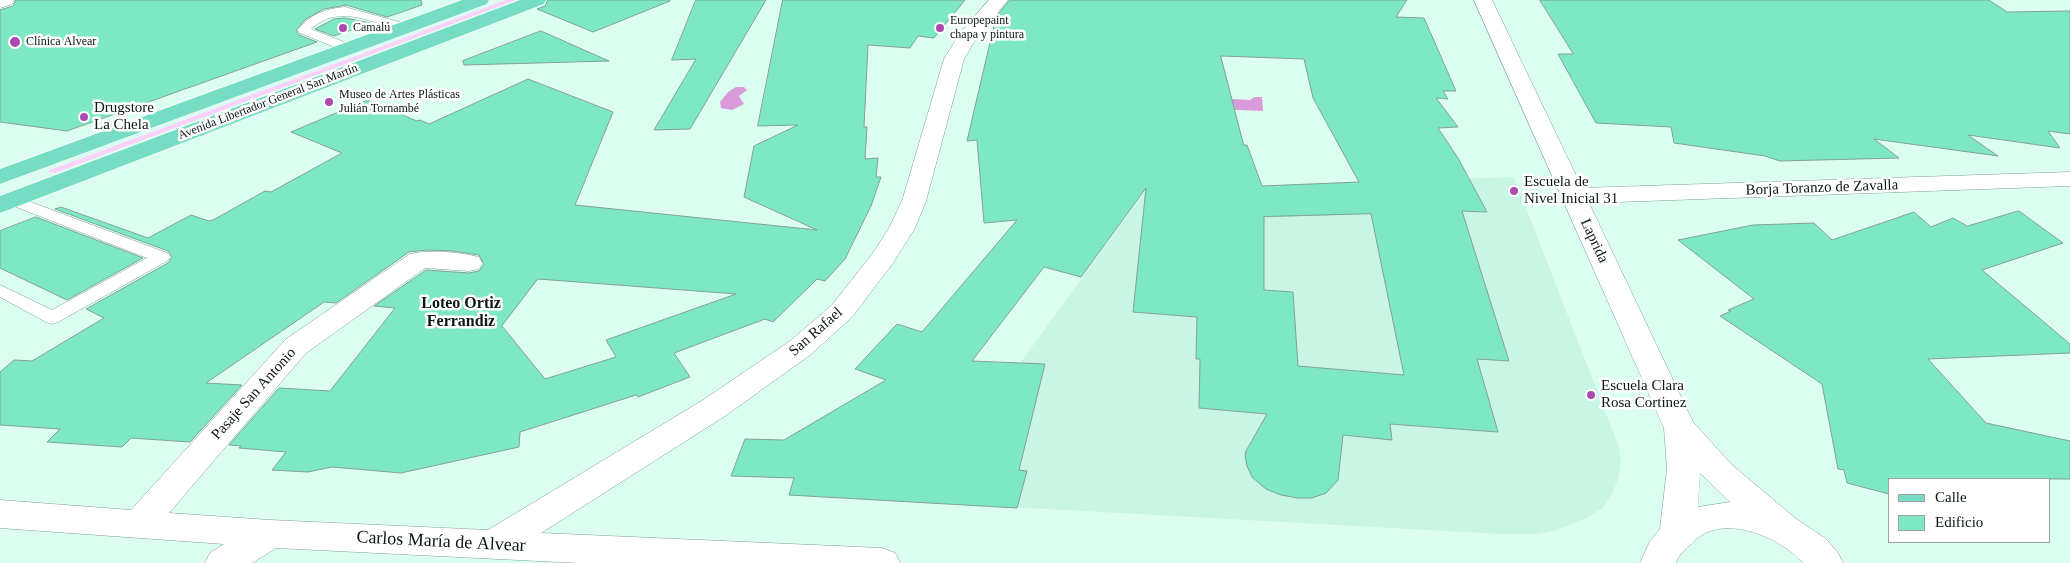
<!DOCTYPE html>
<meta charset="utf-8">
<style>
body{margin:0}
#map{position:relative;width:2070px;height:563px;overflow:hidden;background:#dbfef0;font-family:"Times New Roman",serif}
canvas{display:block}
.legend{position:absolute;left:1888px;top:478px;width:162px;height:65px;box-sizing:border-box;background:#fff;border:1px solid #9da2a0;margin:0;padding:6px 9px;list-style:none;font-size:15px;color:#0a1712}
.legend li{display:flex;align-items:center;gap:10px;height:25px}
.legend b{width:25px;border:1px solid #9da2a0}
</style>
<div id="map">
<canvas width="2070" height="563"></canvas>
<ul class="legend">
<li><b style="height:6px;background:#76ddc4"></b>Calle</li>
<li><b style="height:14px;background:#7ee7c4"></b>Edificio</li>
</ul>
</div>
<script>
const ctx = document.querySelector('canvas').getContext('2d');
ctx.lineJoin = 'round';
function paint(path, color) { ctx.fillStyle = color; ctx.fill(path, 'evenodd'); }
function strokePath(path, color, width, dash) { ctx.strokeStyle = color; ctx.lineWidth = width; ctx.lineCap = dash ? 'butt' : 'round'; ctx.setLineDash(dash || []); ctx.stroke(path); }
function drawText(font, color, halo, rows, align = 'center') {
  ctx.font = font + ' "Times New Roman",serif'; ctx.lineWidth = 5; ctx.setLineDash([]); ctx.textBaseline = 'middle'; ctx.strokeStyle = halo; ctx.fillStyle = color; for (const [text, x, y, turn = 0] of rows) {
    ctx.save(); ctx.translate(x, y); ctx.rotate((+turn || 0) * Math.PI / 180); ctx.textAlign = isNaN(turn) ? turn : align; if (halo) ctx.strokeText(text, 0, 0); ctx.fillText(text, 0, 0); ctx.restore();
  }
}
const built = new Path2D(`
 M1514,177L1619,447L1621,462L1619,476L1613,492L1603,508L1586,518L1557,530L1536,534H1500L919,502L1146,190Z`);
const green = new Path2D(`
 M506,0H516L55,173L48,172L50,170Z`);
const water = new Path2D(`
 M736,87H744L747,90L739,96L744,104L732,110L721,108L720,102L728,92Z
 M1254,97H1262L1263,111L1218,109L1217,98L1250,100Z`);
const building = new Path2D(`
 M16,0H421L422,5L387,17L346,5L324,9L306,19L296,30L299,35L317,42L67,131L0,122V10L13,6Z
 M548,0H670V1L593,32L537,9L545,6Z
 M696,0H766L690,129L654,130L696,59L672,60Z
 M783,0H965L934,38L918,36L910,48L868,45L864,127H867L865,159L878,158L876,177H881L871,206L845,259L825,281L817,279L773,322L765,319L674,353L690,377L638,397L636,395L520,432L519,447L401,473L332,467L308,472L272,470L286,452L239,448L241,446L229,445L279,388L330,391L395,308L374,306L426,270L469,273L479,271L484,264L479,255L453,251L426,250L409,252L336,303L324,302L206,383L242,385L190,442L131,438L122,447L47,442L60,429L0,425V372L14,360L32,361L104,318L86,309L168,263L172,257L168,251L55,209L61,207L148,238L191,215L209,221L213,220L265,191L271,192L342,153L291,132L367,100L417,121L420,120L429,124L528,79L613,112L575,205L817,230L744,197L754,146L798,125L758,126ZM538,279L736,294L606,340L616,357L545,379L502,326Z
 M1010,0H1407L1396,17L1424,18L1456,91H1443L1448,99L1436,98L1458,127L1438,128L1458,158L1487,212L1462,211L1509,361L1477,359L1498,432L1390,424L1392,440L1343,435L1338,480L1326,493L1312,498H1298L1281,495L1266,489L1252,477L1247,466L1245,456L1246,451L1267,414L1199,408L1200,359H1196L1197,317L1133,312L1146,188L1081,277L1044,267L972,361L1045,364L1019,470L1027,471L1017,508L789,495L794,478L731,476L745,439L784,440L886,380L855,369L897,324L922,332L1017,220L984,223L977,140L967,141L996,17ZM1221,56L1304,59L1313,98L1359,182L1262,186L1247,145H1244ZM1371,214L1404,375L1298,366L1293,292L1264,290V217Z
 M1540,0H1989L2007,12L2070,11V134L2048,131L2060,148L1968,135L1998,156L1874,139L1899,158L1780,161L1765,156L1674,143L1671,127L1596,123L1558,54H1573Z
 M345,18L371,23L334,36L315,29L334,19Z
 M541,31L609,61L464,65L463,61Z
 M2019,211L2063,243L1982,270L2070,344V353L1928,359L1986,423L2070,441V479H1889V494L1847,483L1844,470L1838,469L1822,384L1720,316L1731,311L1728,310L1754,299L1678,240L1753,225L1814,223L1832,240L1914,212L1931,227L1953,218L1967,226Z
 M36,217L143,258L67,300L0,268V231Z`);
const lane = new Path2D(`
 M345,7L410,25L412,28L406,32C374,24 340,2 311,29L354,46L355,49L349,53L300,33L298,30C308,15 327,8 345,7Z
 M12,195L167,253L170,257L167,261L58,322L52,324L46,322L0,297V285L52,310L147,258L6,203L4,200L6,197Z`);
const street = new Path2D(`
 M0,0H14L12,4L0,8Z
 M989,0H1008L976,39L964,59L926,201L915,228L893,263L852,317L810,355L725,416L541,533L882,548L895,553L900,563H579L276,548L252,563H205L210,553L224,544L0,528V500L131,510L286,339L410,254C430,249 458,252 479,257L482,263L479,269L469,271L425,268L306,353L169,513L270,520L488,530L703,400L790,341L832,305L873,253L889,228L902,201L944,59L960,33Z
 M1474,0H1492L1582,188L2070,172V186L1589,203L1693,422L1732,465L1795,518L1826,539L1838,553L1843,563H1803C1782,538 1728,515 1699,537C1695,539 1693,543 1690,545C1684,551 1678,555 1676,563H1640L1650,541L1660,529L1667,469L1664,428ZM1700,473L1730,502L1698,507Z`);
const primary = new Path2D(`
 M462,0H489L487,4L0,184V169Z
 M520,0H546L544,4L0,213V196Z`);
const markers = [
 [343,28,5,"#ac49af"],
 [940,28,5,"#ac49af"],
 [15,42,6,"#ac49af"],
 [329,102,5,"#ac49af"],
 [84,117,5,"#ac49af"],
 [1514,191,5,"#ac49af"],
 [1591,395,5,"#ac49af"]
];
const farPoinames = [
 ["Europepaint",950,21],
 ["chapa y pintura",950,35],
 ["Camalú",353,28],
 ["Clínica Alvear",26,42],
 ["Museo de Artes Plásticas",339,95],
 ["Julián Tornambé",339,109]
];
const farStreetnames = [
 ["Avenida Libertador General San Martín",268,102,-21]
];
const poiNames = [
 ["Drugstore",94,108],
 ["La Chela",94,125],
 ["Escuela de",1524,182],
 ["Nivel Inicial 31",1524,199],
 ["Escuela Clara",1601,386],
 ["Rosa Cortinez",1601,403]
];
const streetNames = [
 ["Borja Toranzo de Zavalla",1822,188,-2],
 ["Laprida",1594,241,65],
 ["San Rafael",816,332,-41],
 ["Pasaje San Antonio",254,394,-48]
];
const neighbourhoodNames = [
 ["Loteo Ortiz",461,304],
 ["Ferrandiz",461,322]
];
const nearStreetnames = [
 ["Carlos María de Alvear",441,542,3]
];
paint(built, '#c9f5e4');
paint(green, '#fbd0fa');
paint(water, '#d89ad8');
paint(building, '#7ee7c4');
strokePath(building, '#81a396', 1);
strokePath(lane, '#7fa094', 1);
strokePath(street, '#7fa094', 1);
strokePath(primary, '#fff', 1);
paint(lane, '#fff');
paint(street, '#fff');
paint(primary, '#76ddc4');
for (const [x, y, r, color] of markers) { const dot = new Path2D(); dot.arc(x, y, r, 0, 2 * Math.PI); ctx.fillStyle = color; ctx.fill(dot); strokePath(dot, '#fff', 2); }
drawText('12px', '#0a1712', '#fff', farPoinames, 'left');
drawText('12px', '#0a1712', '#fff', farStreetnames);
drawText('15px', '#0a1712', '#fff', poiNames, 'left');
drawText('15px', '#0a1712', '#fff', streetNames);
drawText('bold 16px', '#0a1712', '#fff', neighbourhoodNames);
drawText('18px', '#0a1712', '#fff', nearStreetnames);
</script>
